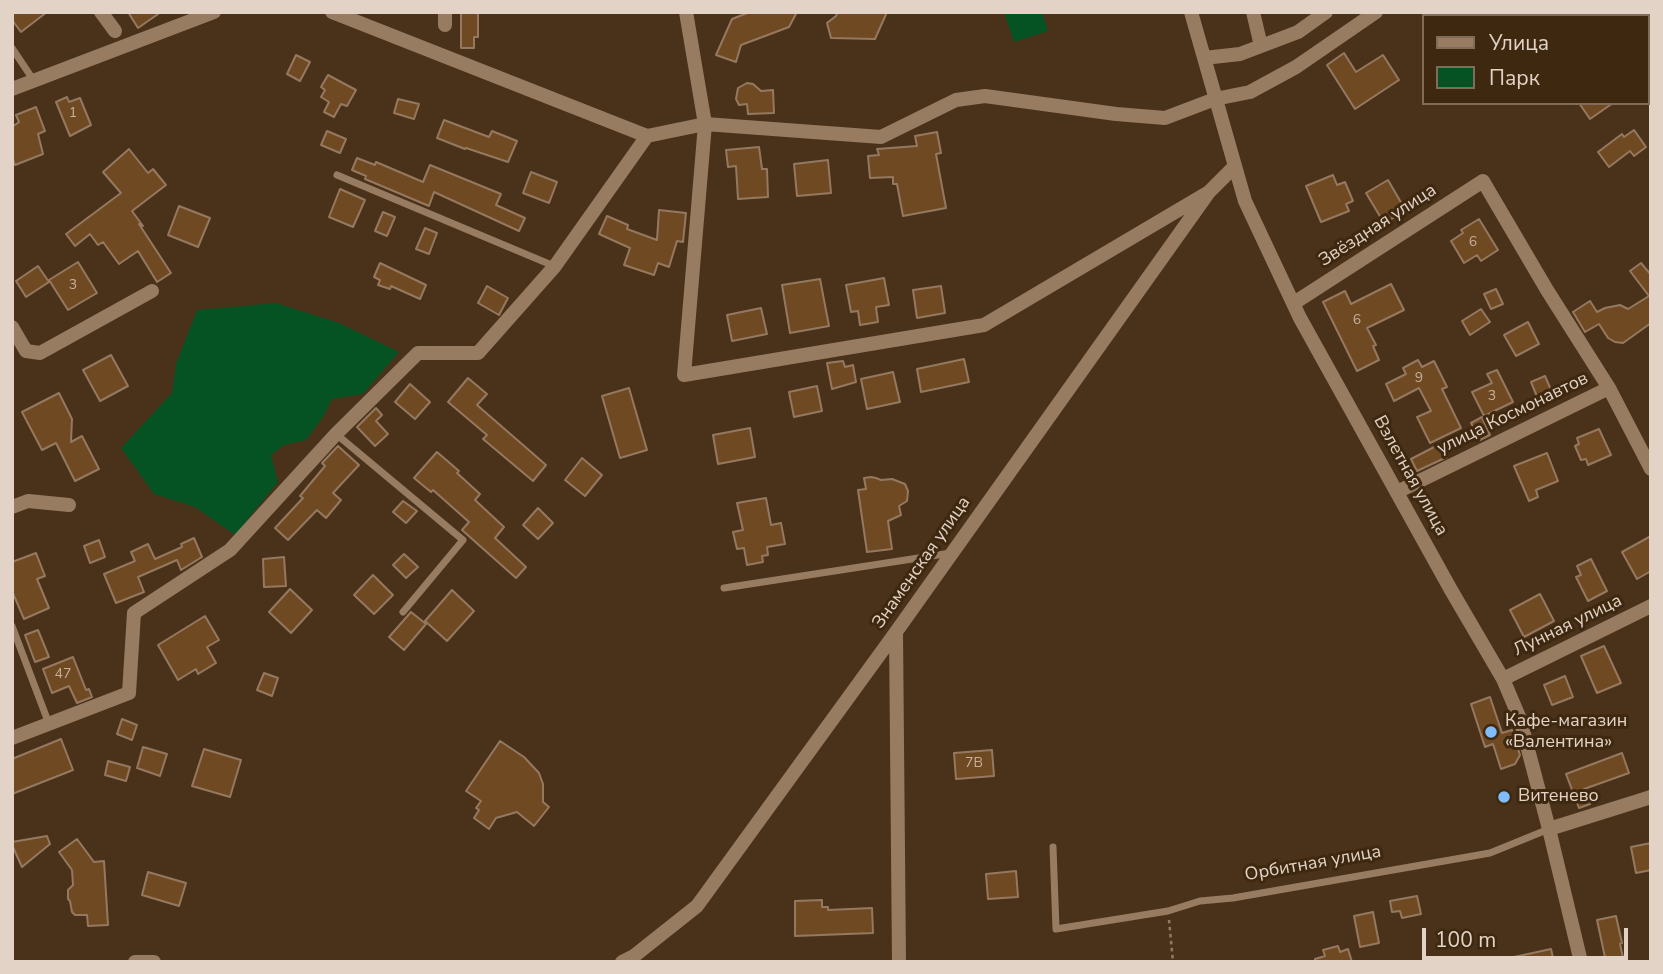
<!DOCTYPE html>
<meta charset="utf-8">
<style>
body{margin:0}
#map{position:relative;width:1663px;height:974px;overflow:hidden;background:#4a321a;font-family:"Nunito Sans",sans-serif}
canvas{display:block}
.frame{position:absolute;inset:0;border:14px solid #e2d3c6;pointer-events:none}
.legend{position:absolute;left:1422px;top:14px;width:228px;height:91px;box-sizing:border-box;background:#3f2810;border:2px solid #806c59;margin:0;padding:9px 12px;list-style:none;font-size:21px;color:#e2d3c6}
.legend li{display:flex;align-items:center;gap:14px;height:35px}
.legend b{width:35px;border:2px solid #806c59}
.scale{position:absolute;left:1422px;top:928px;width:206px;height:32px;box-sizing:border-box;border:4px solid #e2d3c6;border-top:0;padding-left:9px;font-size:21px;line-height:24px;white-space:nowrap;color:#e2d3c6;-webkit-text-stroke:5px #3f2810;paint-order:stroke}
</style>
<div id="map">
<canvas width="1663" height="974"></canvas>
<div class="frame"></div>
<ul class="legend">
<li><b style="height:9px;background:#977c62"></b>Улица</li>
<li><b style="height:19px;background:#055323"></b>Парк</li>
</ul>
<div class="scale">100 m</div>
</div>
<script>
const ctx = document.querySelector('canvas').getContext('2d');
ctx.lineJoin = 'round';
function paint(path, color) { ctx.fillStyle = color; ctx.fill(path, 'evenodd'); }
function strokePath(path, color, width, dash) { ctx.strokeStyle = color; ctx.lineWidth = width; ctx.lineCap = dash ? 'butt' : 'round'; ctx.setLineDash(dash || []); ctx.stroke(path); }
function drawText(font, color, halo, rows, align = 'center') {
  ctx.font = font + ' "Nunito Sans",sans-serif'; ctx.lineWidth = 6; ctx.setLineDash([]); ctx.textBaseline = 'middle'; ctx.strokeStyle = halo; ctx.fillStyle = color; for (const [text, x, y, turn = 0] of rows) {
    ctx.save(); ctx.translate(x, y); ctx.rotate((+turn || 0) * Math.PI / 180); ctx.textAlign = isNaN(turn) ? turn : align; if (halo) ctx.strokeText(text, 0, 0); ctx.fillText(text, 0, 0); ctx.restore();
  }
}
const green = new Path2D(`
 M1004,12H1042L1048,31L1014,42Z
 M276,303L339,323L399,352L363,394L332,399L323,417L306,440L284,445L271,455L278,482L235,535L195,507L154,494L121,448L172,393L176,364L197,310Z`);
const building = new Path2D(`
 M12,12H47L21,32L12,20Z
 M128,12H161L138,28Z
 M461,12H478V37H474V48H461Z
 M750,12H797L789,27L741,45L736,62L716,55L732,19Z
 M838,12H887L875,39L831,38L827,23L836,16Z
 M1344,53L1356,72L1383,55L1399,80L1355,109L1327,65Z
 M296,55L310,62L300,81L287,74Z
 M328,75L356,90L347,106L341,104L334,117L324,112L329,102L321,97L325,90L321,87Z
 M747,83L753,84L761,91L773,90L774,113L748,114L747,104L739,105L736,99L738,88Z
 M67,97L69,102L80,98L91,125L70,136L56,102Z
 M398,99L419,104L414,119L394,113Z
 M1579,103H1613L1590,119Z
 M36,107L45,131L38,134L43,154L15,165L12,157V127L19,122L16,115Z
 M444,120L489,137L492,131L517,141L508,162L466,148L465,149L437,138Z
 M1634,130L1646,147L1634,156L1630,151L1609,167L1598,152L1622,134L1624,137Z
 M327,131L346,139L340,153L321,145Z
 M937,132L941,153L936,154L946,208L903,216L897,184H893V177L870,178L868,156L879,155L877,149L917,146L915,136Z
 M759,147L762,169H767L768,197L738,199L736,166L728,167L726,150Z
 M129,149L148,173L153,169L166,185L132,211L143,226L139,224L171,273L157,282L138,251L119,264L103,242L98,245L90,234L75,246L66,234L121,193L103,172Z
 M357,158L375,165L376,162L423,182L430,165L501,194L496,205L525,218L519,231L434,192L429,206L365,179L366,176L352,170Z
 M828,160L831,193L797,196L794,164Z
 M531,172L557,182L549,203L523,193Z
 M1333,175L1337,185L1345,182L1353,201L1346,204L1349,211L1321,222L1306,186Z
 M1388,180L1406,211L1384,223L1366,193Z
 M340,189L365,200L353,227L329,217Z
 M179,206L210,218L198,247L168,235Z
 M659,210L686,213L683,242L677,241L669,267L658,263L654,275L624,265L630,248L599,234L607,216L628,225L627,229L657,240Z
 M383,212L395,217L387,236L375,231Z
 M1479,219L1498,250L1481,261L1477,255L1464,263L1451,241L1463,233L1461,230Z
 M425,228L437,233L429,254L416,249Z
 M78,262L97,293L68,310L49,280Z
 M380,263L426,285L420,299L391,286L390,289L378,285L380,280L374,277Z
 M1641,263L1651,275V323L1623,343L1615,342L1608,338L1599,324L1585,332L1573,312L1590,301L1597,312L1605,308L1620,305L1628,309L1649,296L1630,271Z
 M38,266L49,282L26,297L16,281Z
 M884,278L889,305L876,307L878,322L860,325L858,311L851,312L846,285Z
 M820,279L829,326L790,333L782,285Z
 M1391,284L1404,310L1367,328L1376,345L1373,346L1379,360L1357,371L1323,302L1345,291L1351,304Z
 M487,286L508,298L499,315L478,303Z
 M941,286L945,313L917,318L913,290Z
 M1496,289L1503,304L1491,309L1484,294Z
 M761,308L767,334L732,341L727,315Z
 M1481,309L1490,322L1470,335L1462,321Z
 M1528,322L1539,344L1516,356L1504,335Z
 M111,355L128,386L100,401L83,370Z
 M964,359L969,382L921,392L917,369Z
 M1418,360L1422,367L1434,361L1447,387L1442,389L1461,428L1430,443L1417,417L1431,411L1419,388L1394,401L1386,384L1406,374L1403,368Z
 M843,361L845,367L853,365L856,382L832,389L827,363Z
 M1497,370L1513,402L1484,416L1472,392L1492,383L1487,374Z
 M893,372L900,402L867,409L861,379Z
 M1545,376L1552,392L1538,399L1531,382Z
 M468,378L487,394L477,405L546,465L533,481L483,439L487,435L448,402Z
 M410,384L430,402L415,419L395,402Z
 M817,386L822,411L794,417L789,392Z
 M629,388L647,450L620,458L602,396Z
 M59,393L72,419L71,442L82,436L99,469L75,481L56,443L42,450L22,412Z
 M376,408L382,415L376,421L388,434L375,446L357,427Z
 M1482,417L1490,435L1480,440L1471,423Z
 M750,428L755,457L718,464L713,435Z
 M1599,429L1611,455L1588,465L1586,459L1581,460L1575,446L1579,444L1577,438Z
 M1440,444L1447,457L1417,471L1411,459Z
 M338,446L359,465L333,493L341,500L326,518L317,510L288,540L275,528L303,498L300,496L325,466L322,463Z
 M437,452L459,471L457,473L480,494L475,500L504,527L495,538L526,567L516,578L462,530L469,522L433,490L431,492L414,478Z
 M1547,453L1558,481L1536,490L1538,497L1529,501L1514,466Z
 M582,458L602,475L585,496L565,480Z
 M871,477L876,478L881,480L892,479L905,484L908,491L907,501L899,506L901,515L888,521L892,549L867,552L858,490L866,489L864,478Z
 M766,498L771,525L781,523L785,544L767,547L768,555L762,556L763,562L747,565L744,548L737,549L733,532L743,530L737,503Z
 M403,501L417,511L406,523L393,512Z
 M538,508L553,523L538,539L523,525Z
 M1651,536V571L1637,579L1622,552Z
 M194,538L202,557L181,570L177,560L138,577L144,592L116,603L104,574L135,561L131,552L148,544L155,559L182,547L181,544Z
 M99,540L105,557L90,563L84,546Z
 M36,553L45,576L37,579L49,608L24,619L12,591V562Z
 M404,554L418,567L406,578L393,565Z
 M284,557L286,586L264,587L263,559Z
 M1591,559L1607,591L1588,601L1576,577L1581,575L1577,566Z
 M373,575L393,595L374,614L354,595Z
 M290,589L312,610L291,633L269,612Z
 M452,590L474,611L447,641L425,621Z
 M1540,594L1554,621L1524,637L1510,610Z
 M411,612L426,624L404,650L389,637Z
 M205,616L219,640L207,647L216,663L198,674L196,669L178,680L158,645Z
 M38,630L49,657L35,662L25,635Z
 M1604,646L1621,683L1597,693L1581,656Z
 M73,657L86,690L89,689L92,697L77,703L69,686L52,693L43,669Z
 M264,673L278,678L272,696L257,690Z
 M1565,676L1573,697L1552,705L1544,685Z
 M1490,697L1502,733L1512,730L1520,755L1515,764L1501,769L1493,744L1485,747L1471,704Z
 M122,719L137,725L132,740L117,734Z
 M61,739L73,770L12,794V759Z
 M500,741L524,757L539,773L543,784V802L549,807L534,826L517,812L496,818L489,829L474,818L479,810L476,808L481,801L466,791Z
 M143,747L167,754L160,776L137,768Z
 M204,749L241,760L230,797L192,786Z
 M992,750L994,776L956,779L954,753Z
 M1622,753L1629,773L1584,789L1590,804L1579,808L1566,774Z
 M108,761L130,767L126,781L105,775Z
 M47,836L50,844L22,867L12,845V842Z
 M77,839L94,862L104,861L108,925L88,926L87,915H75L72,912L70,901L68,899V890L73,885L72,870L59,852Z
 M1651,843V870L1636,873L1631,847Z
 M1016,871L1018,897L988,899L986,874Z
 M148,872L186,883L179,906L142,895Z
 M1417,896L1421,914L1402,918L1400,911L1392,912L1390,901Z
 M822,900V907H828V910L872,908L873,933L795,936V901Z
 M1373,912L1379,943L1360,947L1354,916Z
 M1616,916L1622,943L1620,944L1624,962H1606L1597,920Z
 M1338,946L1340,952L1348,949L1352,962H1315V959L1325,956L1323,950Z
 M1551,949L1554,962H1515L1514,957Z`);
const path = new Path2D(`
 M1169,920L1173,962`);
const service = new Path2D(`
 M12,48L34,81
 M337,175L554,266
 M336,434L463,540L403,612
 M724,588L951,553
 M12,626L49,724
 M1053,847L1056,929L1168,911L1200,901L1233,898L1490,853L1549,829`);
const minor = new Path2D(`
 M101,12L115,31
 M332,12L647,136
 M445,12V25
 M1191,12L1245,201L1300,318L1451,590L1503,679L1520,719L1549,829L1581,962
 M1253,12L1261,46
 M1595,12L1598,16
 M1204,58L1240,54L1298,32L1326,12
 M1647,84L1651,89
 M12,89L214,12
 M1209,192L984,325L684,375L705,124L881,137L956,100L985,96L1116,114L1165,118L1215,99L1250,92L1296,67L1376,12
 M1294,303L1483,181L1547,290L1609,388L1651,469
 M12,327L26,351L40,353L152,291
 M1397,492L1609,388
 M12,507L28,501L69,505
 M896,632L899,962
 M1503,679L1651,606
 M12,738L129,693L134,613L230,550L336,434L418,353H478L555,266L647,136L705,124L686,12
 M1549,829L1651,797
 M135,962H154
 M622,962L634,956L697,906L896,632L1209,192L1234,167`);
const markers = [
 [1491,732,7,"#80bdfa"],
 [1504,797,7,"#80bdfa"]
];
const numberNames = [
 ["1",73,114],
 ["6",1473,243],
 ["3",73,286],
 ["6",1357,321],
 ["9",1419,379],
 ["3",1492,397],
 ["47",63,675],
 ["7В",974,764]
];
const streetNames = [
 ["Звёздная улица",1378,226,-33],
 ["улица Космонавтов",1513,414,-26],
 ["Взлетная улица",1410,476,61],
 ["Знаменская улица",922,563,-55],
 ["Лунная улица",1568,626,-26],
 ["Орбитная улица",1313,864,-10]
];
const poiNames = [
 ["Кафе-магазин",1505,722],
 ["«Валентина»",1505,743],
 ["Витенево",1518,797]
];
paint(green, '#055323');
paint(building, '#6f4921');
strokePath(building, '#947960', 2);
strokePath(path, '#8e7a67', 2.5, [3.5, 3.5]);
strokePath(service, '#977c62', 7);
strokePath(minor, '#977c62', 14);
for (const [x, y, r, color] of markers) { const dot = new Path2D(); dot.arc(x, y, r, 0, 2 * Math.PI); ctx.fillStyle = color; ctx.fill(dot); strokePath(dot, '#3f2810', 2.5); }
drawText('14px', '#c5b09d', null, numberNames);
drawText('18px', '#e2d3c6', '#3f2810', streetNames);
drawText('18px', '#e2d3c6', '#3f2810', poiNames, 'left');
</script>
